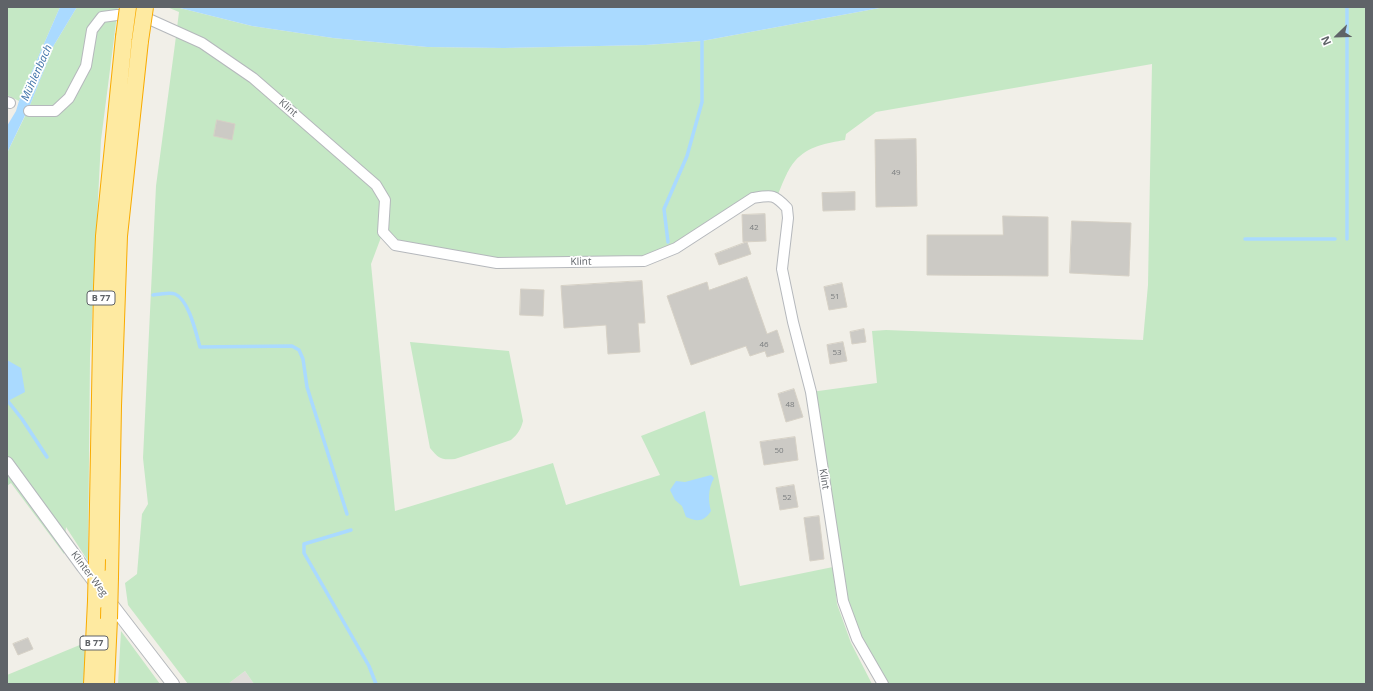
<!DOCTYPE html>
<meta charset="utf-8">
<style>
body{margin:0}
#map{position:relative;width:1373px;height:691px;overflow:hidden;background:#f1efe8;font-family:"Open Sans",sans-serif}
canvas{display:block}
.frame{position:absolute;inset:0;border:8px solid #5f6368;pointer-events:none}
.north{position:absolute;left:1317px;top:16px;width:40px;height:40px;-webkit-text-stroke:3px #fff;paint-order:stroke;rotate:247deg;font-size:11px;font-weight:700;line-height:16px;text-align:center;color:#5f6368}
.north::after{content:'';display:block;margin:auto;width:14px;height:18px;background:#5f6368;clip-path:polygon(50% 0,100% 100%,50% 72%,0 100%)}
</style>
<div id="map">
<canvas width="1373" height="691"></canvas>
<div class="frame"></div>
<div class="north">N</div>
</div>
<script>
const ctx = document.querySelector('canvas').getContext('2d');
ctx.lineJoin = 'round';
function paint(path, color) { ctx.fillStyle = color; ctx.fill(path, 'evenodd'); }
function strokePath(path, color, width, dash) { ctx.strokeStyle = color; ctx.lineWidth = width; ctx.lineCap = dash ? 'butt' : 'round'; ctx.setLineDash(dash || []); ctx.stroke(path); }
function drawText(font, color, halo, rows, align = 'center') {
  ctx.font = font + ' "Open Sans",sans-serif'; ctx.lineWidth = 3.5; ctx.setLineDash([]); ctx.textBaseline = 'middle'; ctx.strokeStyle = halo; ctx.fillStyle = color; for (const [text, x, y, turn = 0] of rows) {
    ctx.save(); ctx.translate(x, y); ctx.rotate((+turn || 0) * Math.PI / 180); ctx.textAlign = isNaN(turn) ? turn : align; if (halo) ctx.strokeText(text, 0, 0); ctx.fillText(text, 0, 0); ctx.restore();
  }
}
const industrial = new Path2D(`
 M245,671L254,684H228Z`);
const green = new Path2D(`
 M7,7H60L19,101L7,95Z
 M77,7H118L101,140L90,358L88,561L66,527L64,554L11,483L7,486V153L28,110L54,45Z
 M167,7H176L252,26L333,38L427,47L504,48L646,45L702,41L885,7H1366V684H883L843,601L811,392L877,383L872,331L886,330L1143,340L1148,285L1152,64L876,112L846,134L845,140C827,143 808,146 795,161C788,168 781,187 777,197L766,196L644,261L497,263L395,245L383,232L371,264L395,511L553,463L566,505L660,475L641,436L705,411L740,586L833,567L837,604L851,643L872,684H254L245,671L228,684H188L128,605L125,583L137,574L142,514L148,504L143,458L156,186L175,44L179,12Z
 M410,342L509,351L523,421C521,429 518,434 511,440L455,459C441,460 439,459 430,448Z
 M121,631L160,684H118Z
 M87,642L83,684H7V675Z`);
const water = new Path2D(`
 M60,7H77L54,45L30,105L7,153V126L16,111L19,101Z
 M176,7H885L702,41L646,45L504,48L427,47L333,38L252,26Z
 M7,360L21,368L25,392L8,401Z
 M711,475L714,478C708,489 708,500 711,511C704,522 697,522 686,517L682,506L675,500L670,490L676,481L685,482Z`);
const stream = new Path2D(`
 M1245,239H1335
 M1347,239V7
 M668,242L664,209L687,156L702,102V41
 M153,295C159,294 170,292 175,294C189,300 196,333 200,347L292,346L299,350L303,359L307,387L347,514
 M7,400L22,419L47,457
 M351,530L304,544V553L369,666L376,684`);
const building = new Path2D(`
 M217,120L235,124L232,140L214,136Z
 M916,139L917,206L876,207L875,140Z
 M855,192V210L823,211L822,193Z
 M765,214L766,241L743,242L742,215Z
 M1003,216L1048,217V276L927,275V235H1003Z
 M1072,221L1131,223L1129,276L1070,273Z
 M747,242L751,254L719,265L715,254Z
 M747,277L767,334L777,330L784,352L767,357L765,351L750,356L746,346L691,365L667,296L707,282L709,290Z
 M642,281L645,323H638L640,352L608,354L606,325L564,328L561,286Z
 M842,283L847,307L829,310L824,287Z
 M521,289L544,290L543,316L520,315Z
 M864,329L866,342L852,344L850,332Z
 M843,342L847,361L830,364L827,345Z
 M794,389L803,417L786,422L778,394Z
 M795,437L798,460L764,465L760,442Z
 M794,485L798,507L780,510L776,488Z
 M819,516L824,559L810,561L804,518Z
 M28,638L33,649L18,655L13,644Z`);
const minor = new Path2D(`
 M7,102L10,103
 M29,111H55L69,98L86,66L92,30L102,17L117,15H140L202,43L253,78L376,185L385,200L383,232L395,245L497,263L644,261L676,248L753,198C772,195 774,194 787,208L788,218L782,269L793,322L811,392L843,601L857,639L883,684`);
const tertiary = new Path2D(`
 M7,463L83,567L173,684`);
const trunk = new Path2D(`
 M97,559L102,287L104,236L124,37
 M110,577L113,406L119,236L140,41
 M92,684L96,601
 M106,684L109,619`);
const trunkBridge = new Path2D(`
 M124,37L128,7
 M140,41L145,7
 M96,601L97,559
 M109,619L110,577`);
const numberNames = [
 ["49",896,173],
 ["42",754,228],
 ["51",835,297],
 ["46",764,345],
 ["53",837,353],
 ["48",790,405],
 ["50",779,451],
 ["52",787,498]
];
const shields = [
 [101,298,28],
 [94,643,28]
];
const shieldNames = [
 ["B 77",101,298],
 ["B 77",94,643]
];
const streetNames = [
 ["Klint",288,108,41],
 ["Klint",581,262,-1],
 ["Klint",824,479,81],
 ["Klinter Weg",89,574,53]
];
const waterNames = [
 ["Mühlenbach",37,73,-66]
];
paint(industrial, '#e0deda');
paint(green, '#c5e8c5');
paint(water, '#aadaff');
strokePath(stream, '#aadaff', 3.5);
paint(building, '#cccac5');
strokePath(building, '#d6d1c6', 1);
strokePath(minor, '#b5b8bc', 12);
strokePath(tertiary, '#b5b8bc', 14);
strokePath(trunk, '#f9ab00', 18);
strokePath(minor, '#fff', 10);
strokePath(tertiary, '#fff', 12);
strokePath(trunk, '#feeaa1', 16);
strokePath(trunkBridge, '#f9ab00', 18, []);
strokePath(trunkBridge, '#feeaa1', 16);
drawText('8px', '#7a7d7f', null, numberNames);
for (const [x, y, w] of shields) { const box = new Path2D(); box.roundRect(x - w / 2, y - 7, w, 14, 3); ctx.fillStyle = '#fff'; ctx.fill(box); strokePath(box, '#5f6368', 1); }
drawText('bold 9px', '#5f6368', null, shieldNames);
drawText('10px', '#5f6368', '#fff', streetNames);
drawText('italic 11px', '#4174aa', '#fff', waterNames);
</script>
